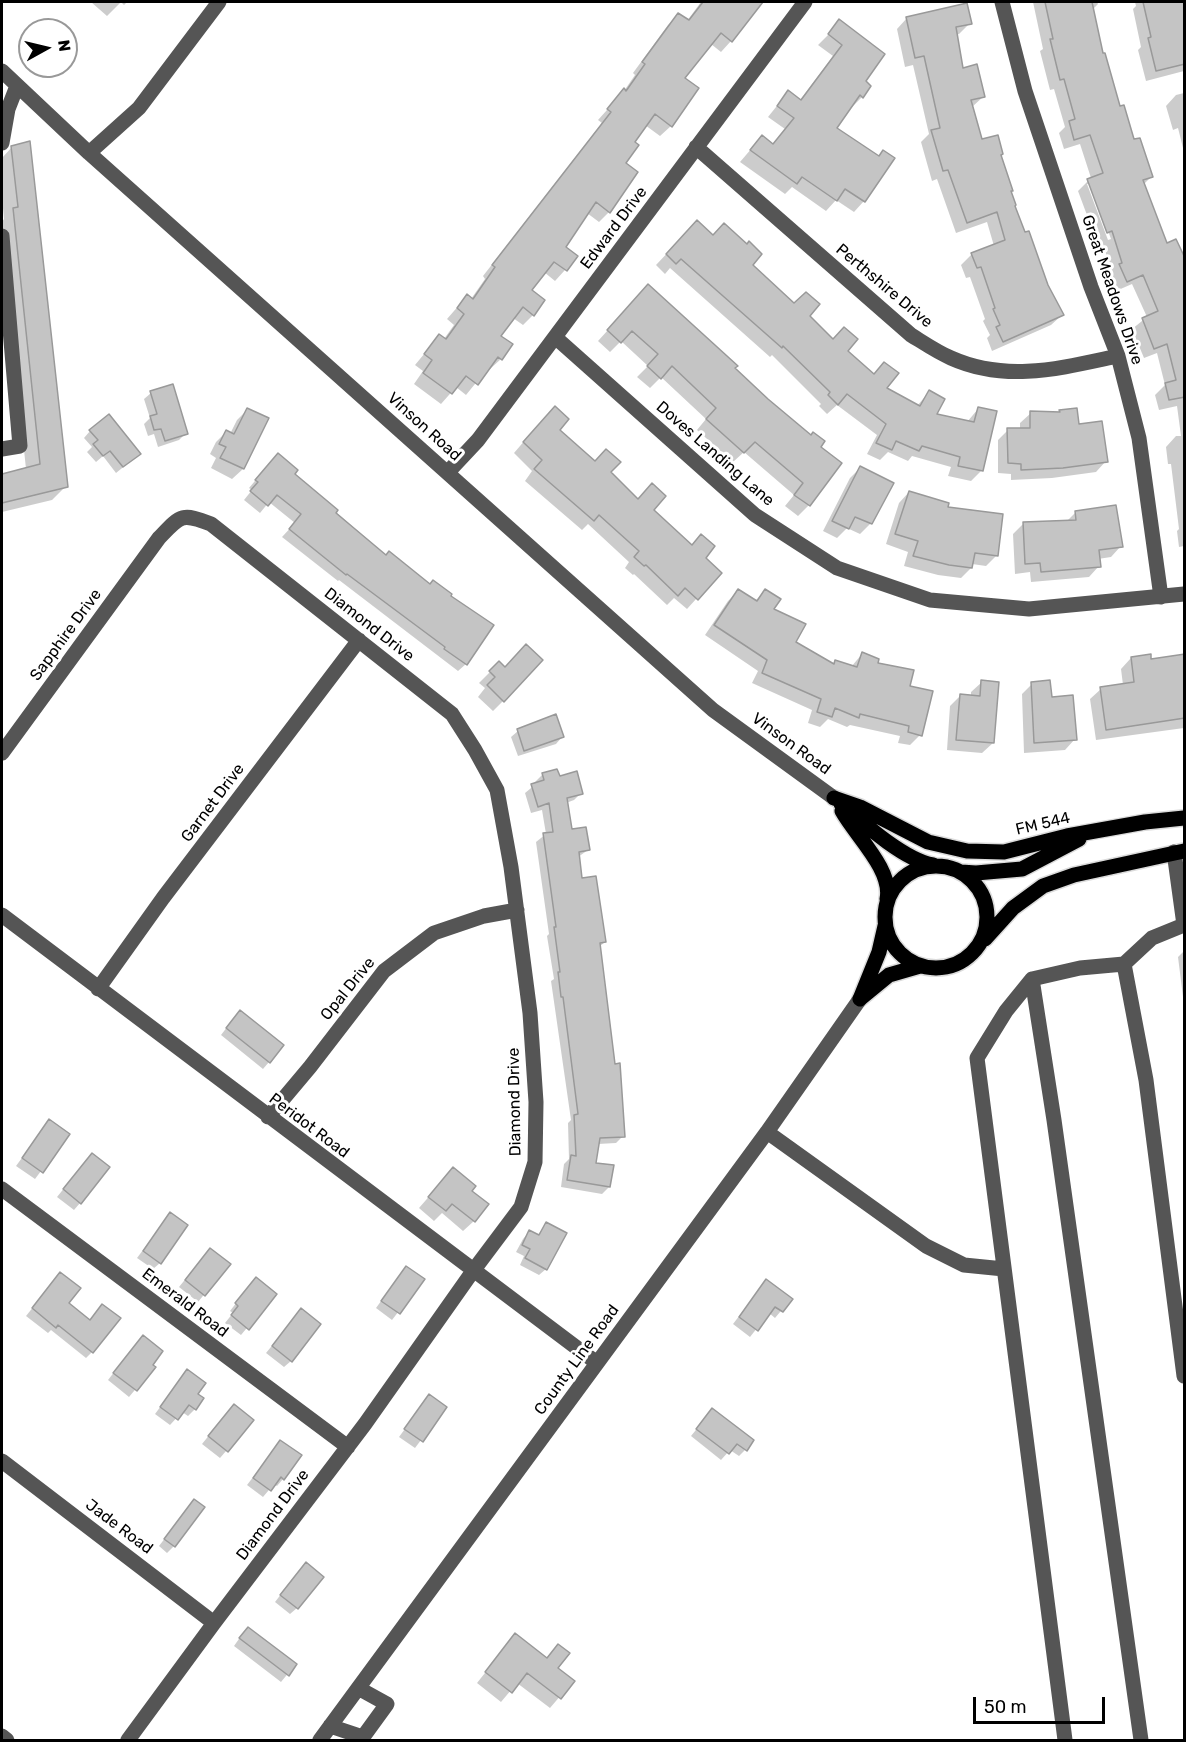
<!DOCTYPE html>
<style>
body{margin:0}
#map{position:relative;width:1186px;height:1742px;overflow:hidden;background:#fff;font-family:Rubik,sans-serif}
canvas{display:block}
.frame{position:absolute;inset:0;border:3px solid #000;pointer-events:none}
.north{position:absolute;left:18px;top:18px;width:60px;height:60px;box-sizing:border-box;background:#fff;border:2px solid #999;border-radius:50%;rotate:82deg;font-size:16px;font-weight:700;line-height:24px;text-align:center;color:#000}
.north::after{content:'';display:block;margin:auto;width:21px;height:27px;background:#000;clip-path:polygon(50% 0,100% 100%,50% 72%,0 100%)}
.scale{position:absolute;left:973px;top:1697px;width:132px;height:27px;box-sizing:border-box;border:3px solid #000;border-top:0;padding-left:8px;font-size:18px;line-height:21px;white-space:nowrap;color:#000;-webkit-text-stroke:4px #fff;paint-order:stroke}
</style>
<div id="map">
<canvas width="1186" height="1742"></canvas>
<div class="frame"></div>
<div class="north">N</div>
<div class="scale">50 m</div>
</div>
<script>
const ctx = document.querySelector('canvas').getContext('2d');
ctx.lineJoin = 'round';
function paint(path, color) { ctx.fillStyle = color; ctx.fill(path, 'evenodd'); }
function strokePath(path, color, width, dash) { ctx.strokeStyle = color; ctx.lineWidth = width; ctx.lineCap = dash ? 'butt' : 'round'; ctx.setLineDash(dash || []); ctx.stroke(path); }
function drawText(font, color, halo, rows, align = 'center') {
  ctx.font = font + ' Rubik,sans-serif'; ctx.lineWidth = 6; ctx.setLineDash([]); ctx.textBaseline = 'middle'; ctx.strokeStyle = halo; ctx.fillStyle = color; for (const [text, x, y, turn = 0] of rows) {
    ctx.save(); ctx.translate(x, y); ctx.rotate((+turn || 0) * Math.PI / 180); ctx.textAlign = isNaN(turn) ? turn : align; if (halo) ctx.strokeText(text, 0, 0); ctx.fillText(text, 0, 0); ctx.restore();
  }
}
const shadow = new Path2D(`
 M91,2H127L124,5L121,2L107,16Z
 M701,2H757L759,4L731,41L721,52L711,44L683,78L671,126L660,136L645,125L633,143L609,212L599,222L587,213L564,247L576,256L565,270L555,281L544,272L530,290L533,315L523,325L513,318L499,336L511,345L501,359L490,369L488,368L466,395L456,387L441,404L414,384L423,371L415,365L439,336L444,339L454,325L447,319L467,296L471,299L485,279L483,276L602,123L598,120L624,91L635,75L633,73L668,25L679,15L687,21Z
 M1033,2H1097L1098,4L1091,11L1092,15L1119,108L1151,177L1143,185L1166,245L1184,262V546L1179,547L1177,531L1179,529L1171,464H1168L1166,447L1176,436H1181L1177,406L1159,410L1155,395L1165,385L1157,353L1144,358L1132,329L1147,317L1132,284L1116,291L1110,276L1112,274L1102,241L1097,242L1078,191L1091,178L1080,144L1064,149L1059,133L1065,127L1054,89L1050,90L1040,51L1043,49ZM1087,184H1091L1111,239L1108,240Z
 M1135,2H1184V71L1146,81L1138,50L1141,47L1133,9L1136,6Z
 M907,18L970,23L959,34L955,35L961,69L984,96L972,107L981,141L1000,156L1013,206L1062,315L1051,325L992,351L987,338L990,335L983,321L985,319L970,277L966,278L961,265L972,254L994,246L987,222L956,233L937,179L932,181L921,142L929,134L913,65L905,67L897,29Z
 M851,30L864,82L862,97L852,107L850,106L835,128L878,157L883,152L893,159L864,201L854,212L836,200L826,211L792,187L785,194L740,162L752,148L772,145L785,129L768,117L788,92L800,100L833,56L818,45L828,35Z
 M1184,93V152L1178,128L1173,130L1166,106L1176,95Z
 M12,147L66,486L52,500L2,512V475L26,469L2,239V222L4,219L2,197V158Z
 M687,232L712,237L751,265L873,375L884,364L885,388L917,406L929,392L935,415L967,422L978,409L981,471L971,481L948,476L951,467L912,456L908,461L888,452L880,460L867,454L877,435L837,405L827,414L819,406L821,404L772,355L770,357L670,268L665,274L656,265Z
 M638,297L733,368L840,464L809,505L798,516L785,506L794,495L744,452L733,462L697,430L706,419L661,377L650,388L637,377L648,366L621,341L610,352L598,341Z
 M151,393L186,433L179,440L158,447L154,434L148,436L144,424L150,418L144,399Z
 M248,409L267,419L243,469L232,479L211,468L216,458L210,454L216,442L226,432L230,434L237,420Z
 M1060,412L1078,425L1106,461L1096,472L1052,478L1011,480V474L998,473V440L1008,430H1020V423L1031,413H1058Z
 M544,418L609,472L637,501L652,510L704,558L697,598L687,609L674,598L667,605L634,574L633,575L625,568L629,562L588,524L582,530L525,481L532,471L514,453Z
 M90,431L132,460L116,473L103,456L96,462L87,452L92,447L84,438Z
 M270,463L293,474L386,556L449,596L466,664L458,671L339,580L338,581L282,537L295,523L269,502L260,513L244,500L252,490L249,488Z
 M860,468L871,523L860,534L847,528L837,538L823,531L850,478Z
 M909,492L946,508L997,555L986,566L972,564L971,568L961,578L938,575L904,566L908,552L886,544L899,503Z
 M1075,513L1121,546L1111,557L1098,559L1099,566L1089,577L1031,582L1030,572L1015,574L1013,534L1024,523L1067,521Z
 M738,591L755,601L765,591L772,610L795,643L832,665L836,662L851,667L862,654L909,687L920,735L910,745L898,743L900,736L850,725L847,727L828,719L820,727L808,723L812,710L752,683L758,671L705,635L728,601Z
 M1184,656V728L1096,740L1090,699L1101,689L1123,685L1121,669L1131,658L1150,660Z
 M499,663L503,701L493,711L478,697L485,688L479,683Z
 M982,682L993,743L982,753L947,750L950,706L961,695L971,696V692Z
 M1032,684L1050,699L1075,739L1065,750L1024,753L1022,694Z
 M518,731L562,737L556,744L518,756L511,737Z
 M556,771L559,778L581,793L574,800L566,803L571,830L588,850L578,857L581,880L605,942L599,947L623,1136L616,1143L598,1144L594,1164L609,1187L602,1194L561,1187L564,1164L569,1159L568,1123L571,1120L551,981L554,979L547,936L549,934L536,842L546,834L542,810L531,813L525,793L536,784L535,782L542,775Z
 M1184,951V1005L1178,957Z
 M234,1018L269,1062L263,1069L221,1035Z
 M49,1121L68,1135L35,1179L16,1166Z
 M86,1161L80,1203L74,1210L57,1197Z
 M453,1169L474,1221L463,1231L442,1213L434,1221L419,1208Z
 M170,1214L160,1263L153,1269L137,1258Z
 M546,1224V1269L539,1275L520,1265L524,1256L516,1252L523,1239L529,1232L537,1236Z
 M204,1256L229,1264L198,1302L179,1287Z
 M400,1275L423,1280L392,1320L376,1308Z
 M54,1281L92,1352L86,1358L51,1330L48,1333L26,1316Z
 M766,1281L791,1299L775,1318L769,1313L750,1337L733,1324Z
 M250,1285L275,1294L241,1335L225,1323L233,1313L230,1311Z
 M301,1310L291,1361L284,1367L266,1353Z
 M136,1344L154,1367L129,1397L108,1380Z
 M187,1371L195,1409L188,1416L182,1412L170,1425L155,1414Z
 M429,1396L445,1408L415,1448L399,1437Z
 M712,1410L745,1450L739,1456L730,1450L721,1460L691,1436Z
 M227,1413L252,1421L220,1458L202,1444Z
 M280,1442L283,1479L277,1486L274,1484L263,1497L247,1485Z
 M188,1508L174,1546L167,1553L159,1546Z
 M299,1571L297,1608L290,1614L275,1602Z
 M515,1635L546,1659L558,1646L556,1669L573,1681L550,1708L517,1683L501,1702L477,1683Z
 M241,1636L295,1665L281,1682L234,1646Z`);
const building = new Path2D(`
 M703,2H763L732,42L721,33L685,78L699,88L672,127L655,114L635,142L639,145L626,163L638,172L610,213L596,202L566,247L578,256L567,271L554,262L532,290L545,300L534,316L523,307L501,336L513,344L502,360L498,357L478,385L466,376L452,394L423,373L432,360L424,354L439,334L446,339L464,314L457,308L467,294L473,299L495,267L492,265L611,112L607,109L624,88L626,91L645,64L642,62L678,13L689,20Z
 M1045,2H1092L1103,53H1105L1120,106L1124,105L1134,139L1140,138L1153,177L1143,180L1167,243L1176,239L1185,258V397L1169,400L1165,383L1176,380L1167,344L1154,349L1142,318L1158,311L1143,275L1127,282L1119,264L1122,263L1112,231L1107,233L1087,179L1103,173L1090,135L1074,140L1069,121L1075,119L1064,79L1060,80L1050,39H1053Z
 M1143,2H1185V64L1156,71L1148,38L1151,37Z
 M967,3L972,24L956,27L963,68L977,64L985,97L971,100L982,139L998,135L1003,154L1001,155L1013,191H1011L1016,205L1015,206L1025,232L1029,231L1048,285L1064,315L1003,342L996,327L1000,325L993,309L995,308L981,267L977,268L971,253L1005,240L997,212L967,223L948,170L943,171L931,130L940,128L924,56L915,58L906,17Z
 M839,19L885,54L866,81L871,86L863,98L860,95L837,128L879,156L883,150L895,158L865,202L845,189L837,201L802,177L797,184L750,150L762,135L773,144L794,118L777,106L788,90L801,100L842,45L828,34Z
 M30,141L68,487L2,503V474L40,464L13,208L18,207L11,146Z
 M697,220L713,235L724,223L747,244L749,241L762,254L753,265L794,303L806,292L820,304L810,316L833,339L844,327L858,339L848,351L874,374L884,362L899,373L887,388L920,406L929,390L945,399L937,414L974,422L978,407L997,411L983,471L958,466L960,457L922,446L919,451L896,441L892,450L876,443L886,424L847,394L838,405L828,395L830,392L783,346L782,348L681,259L676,264L666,254Z
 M648,284L738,366L735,368L768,399L811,435L813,432L825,441L821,447L842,463L810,506L794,495L803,483L755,442L744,453L706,419L716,408L672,366L661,379L647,366L658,354L632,331L621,343L607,330Z
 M173,384L188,434L165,441L161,429L154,430L150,416L157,414L150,391Z
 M555,406L569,419L560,430L595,461L606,449L621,462L611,472L638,499L652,483L666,496L654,510L692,545L701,534L715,546L706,558L722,573L698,600L685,588L678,596L646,565L644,566L634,557L639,551L599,515L594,521L534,469L542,460L523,442Z
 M247,408L269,418L244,469L220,458L226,447L219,444L226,430L234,434Z
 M1077,408L1079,424L1102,421L1108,462L1063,468L1021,470V464L1008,463L1007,428H1030V411L1060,412L1059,410Z
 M109,414L141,454L123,467L110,451L103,456L93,444L98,440L89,430Z
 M278,453L298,470L295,474L338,510L336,513L386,555L389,551L430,584L433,580L452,594L451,596L494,625L467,665L444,649L445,647L347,574L346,575L289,529L301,514L277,495L268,506L250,491L258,482L255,480Z
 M860,466L894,483L872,524L855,517L849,529L832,521Z
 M909,491L949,503L948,507L1003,514L998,556L975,553L972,568L949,565L913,556L918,541L895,534Z
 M1116,505L1123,547L1099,550L1101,567L1041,572L1040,563L1025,564L1023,522L1076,520L1075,511Z
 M738,589L757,601L765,589L781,599L774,609L806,624L796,642L834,664L835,660L857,667L862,652L879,659L878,663L914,670L910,686L933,691L922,736L908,732L909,726L860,714L859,718L835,708L832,717L817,712L821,699L762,673L767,660L714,625Z
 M526,644L543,660L504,702L487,685L495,677L489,671L499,661L505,667Z
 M1151,654V659L1185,654V718L1106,730L1100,687L1134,682L1131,657Z
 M981,680L999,682L994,743L956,740L960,694L980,696Z
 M1050,680L1052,697L1073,695L1077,740L1034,743L1031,682Z
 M556,714L564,737L524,751L517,729Z
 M557,769L560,776L577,771L583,794L567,798L572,829L586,827L590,850L579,852L582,878L596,876L606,942L600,943L615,1064L620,1063L625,1137L600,1138L596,1163L614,1165L610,1187L567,1180L571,1155L576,1156L574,1115L578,1114L563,997H561L558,972H560L554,927H556L543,833L553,832L549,803L538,807L531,784L544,780L542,773Z
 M240,1010L284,1045L270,1063L226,1028Z
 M49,1119L70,1134L43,1173L22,1158Z
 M92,1153L110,1167L81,1204L63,1189Z
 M453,1167L476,1186L472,1191L489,1204L475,1222L452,1204L446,1211L428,1197Z
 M170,1212L188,1225L161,1264L143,1251Z
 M546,1222L567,1233L547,1270L525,1258L530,1249L522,1245L529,1230L539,1235Z
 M210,1248L231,1264L205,1296L185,1280Z
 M406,1266L425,1279L400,1314L381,1301Z
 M60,1272L81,1288L69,1303L90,1320L102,1304L121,1318L93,1353L58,1325L56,1328L32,1308Z
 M256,1277L277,1294L249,1330L231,1315L238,1306L235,1303Z
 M766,1279L793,1299L783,1312L775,1307L758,1331L739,1317Z
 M301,1308L321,1324L292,1362L272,1346Z
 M143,1335L163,1351L153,1365L156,1367L137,1391L113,1373Z
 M187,1369L206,1383L198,1394L204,1398L196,1410L189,1405L178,1420L160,1407Z
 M429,1394L447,1407L423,1442L404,1429Z
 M234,1404L254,1420L228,1452L208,1436Z
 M712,1408L754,1440L747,1451L737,1444L729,1454L696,1429Z
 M280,1440L302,1455L284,1480L281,1477L271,1491L253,1478Z
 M194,1499L205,1507L175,1547L164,1539Z
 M306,1562L324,1577L298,1609L280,1595Z
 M248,1627L297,1664L289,1676L239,1638Z
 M515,1633L547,1658L558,1644L570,1653L558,1668L575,1681L561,1699L527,1673L512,1693L485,1672Z`);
const minor = new Path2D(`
 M1002,2L1025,91L1091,287L1118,356L1139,438L1161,597
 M2,71L89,153L713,710L834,798
 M2,143L8,109L17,86
 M696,147L911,335C924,343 937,352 951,358C1007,383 1061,368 1118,356
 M89,153L139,108L219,2
 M2,236L20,446L2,449
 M555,337L755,515L837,568L930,600L1029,609L1184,594
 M448,472L478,440L805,2
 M2,753L159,538C180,516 181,512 211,524L452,714L475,750L497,790L511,867L530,1013L536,1102L535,1162L521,1207L473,1271L365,1424L214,1623L128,1740
 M1174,852L1184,925
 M2,915L597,1363
 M1184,925L1152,938L1124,964L1146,1080L1184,1376
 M1032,979L1054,1120L1141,1740
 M98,989L163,898L359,640
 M268,1117L310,1067L384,971L434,933L484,916L517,910
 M767,1132L926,1246L964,1265L1004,1269
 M2,1189L348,1447
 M2,1461L214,1623
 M330,1726L363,1737L387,1704L358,1688
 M2,1736L7,1740
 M320,1740L767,1132L860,999
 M1065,1740L977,1058L1006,1011L1032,979L1080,968L1124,964`);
const major = new Path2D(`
 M834,798L860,807L928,842L967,851L1004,852L1067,836L1145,822L1184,818
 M841,804C863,823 904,860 933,865
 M842,811C855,835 893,870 887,899
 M885 917a51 51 0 1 1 102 0a51 51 0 1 1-102 0Z
 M961,872L976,873L1022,869L1079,839
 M985,939L1013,908L1043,886L1074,875L1184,851
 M861,998L889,975L920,966
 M860,999L879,952L885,926`);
const streetNames = [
 ["Edward Drive",614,228,-53],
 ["Perthshire Drive",884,286,40],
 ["Great Meadows Drive",1112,290,71],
 ["Vinson Road",424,427,42],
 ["Doves Landing Lane",715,454,41],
 ["Diamond Drive",369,625,38],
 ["Sapphire Drive",66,635,-54],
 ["Vinson Road",791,744,36],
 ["Garnet Drive",213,803,-53],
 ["FM 544",1043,824,-13],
 ["Opal Drive",348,989,-51],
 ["Diamond Drive",515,1102,-91],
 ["Peridot Road",309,1126,37],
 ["Emerald Road",185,1303,37],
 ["County Line Road",577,1360,-54],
 ["Diamond Drive",273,1515,-53],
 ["Jade Road",119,1527,37]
];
paint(shadow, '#0003');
paint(building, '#c4c4c4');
strokePath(building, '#999', 1.5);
strokePath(major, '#dbdbdb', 18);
strokePath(minor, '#555', 15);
strokePath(major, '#000', 15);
drawText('16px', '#000', '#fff', streetNames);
</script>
